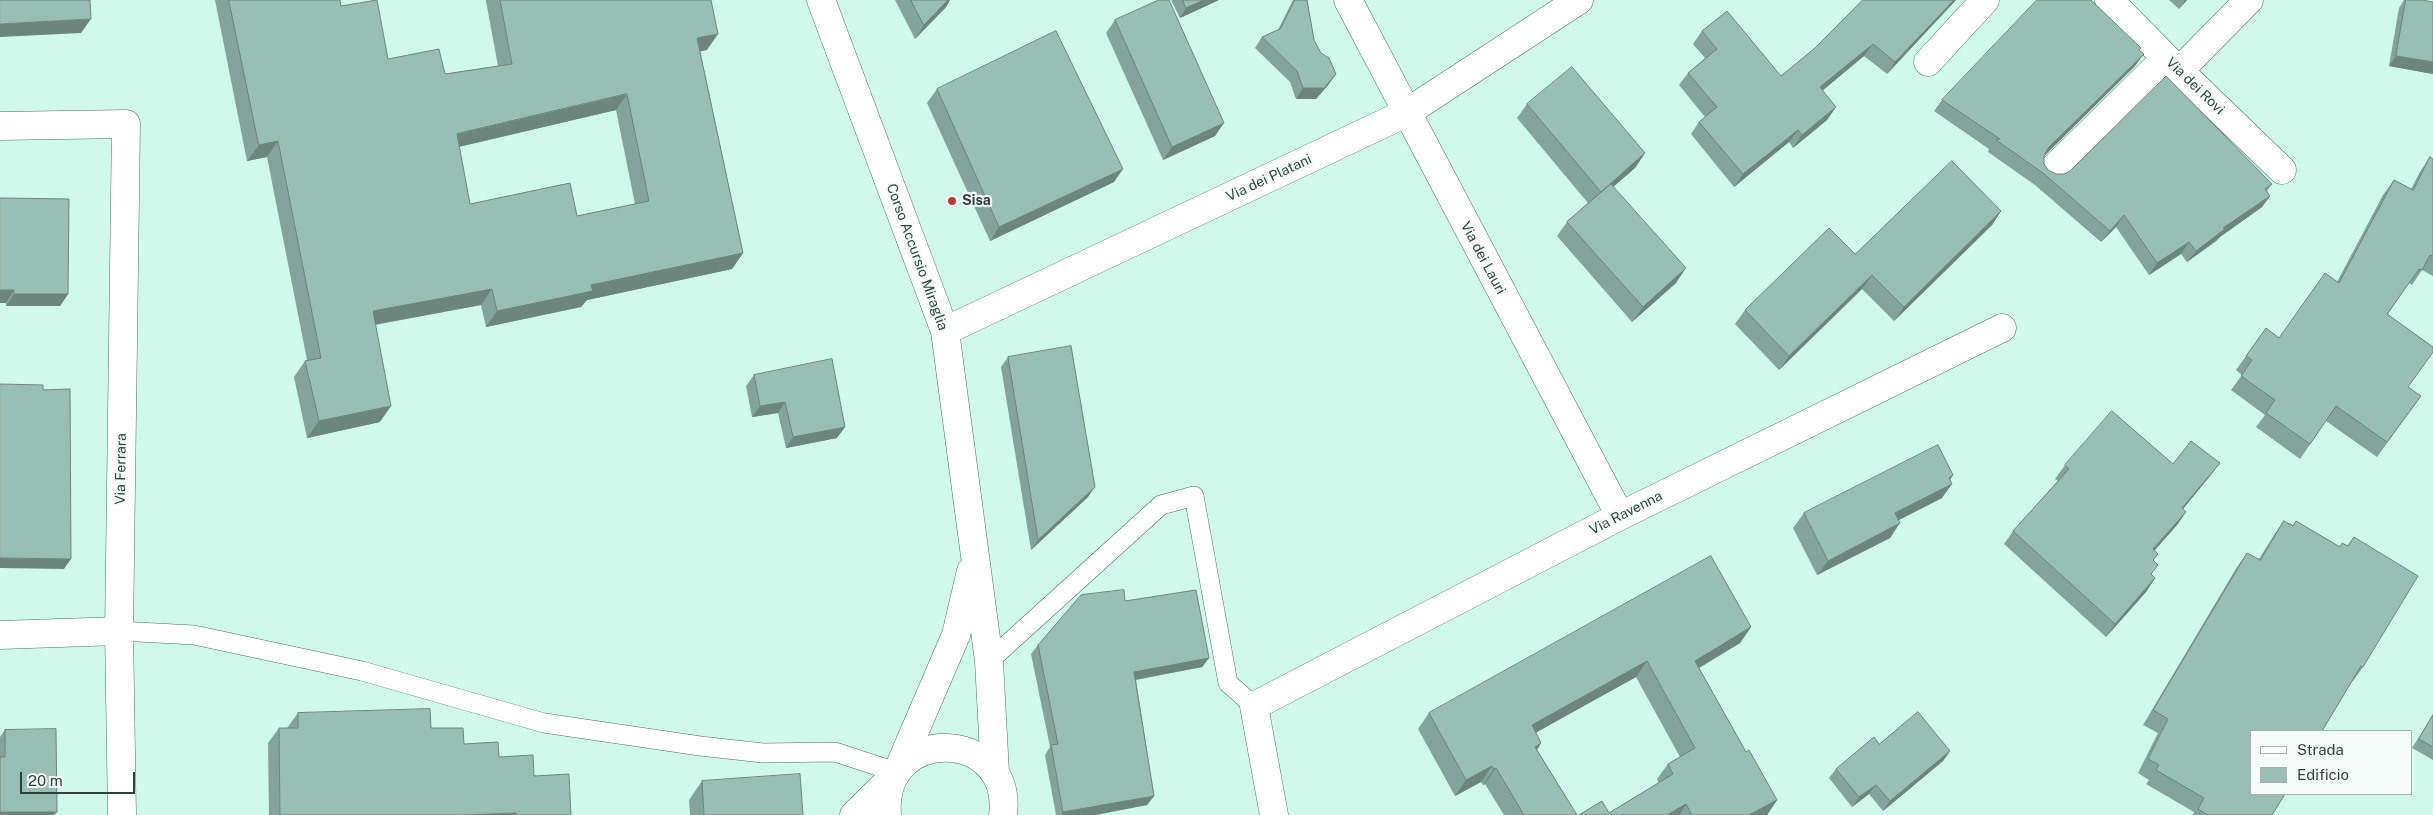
<!DOCTYPE html>
<style>
body{margin:0}
#map{position:relative;width:2433px;height:815px;overflow:hidden;background:#cff9eb;font-family:"Public Sans",sans-serif}
canvas{display:block}
.legend{position:absolute;left:2250px;top:730px;width:162px;height:65px;box-sizing:border-box;background:#f5fdfb;border:1px solid #a6b1ae;margin:0;padding:6px 9px;list-style:none;font-size:15px;color:#2f403a}
.legend li{display:flex;align-items:center;gap:10px;height:25px}
.legend b{width:25px;border:1px solid #a6b1ae}
.scale{position:absolute;left:20px;top:772px;width:115px;height:22px;box-sizing:border-box;border:2px solid #2f403a;border-top:0;padding-left:6px;font-size:15px;line-height:18px;white-space:nowrap;color:#2f403a;-webkit-text-stroke:4px #f5fdfb;paint-order:stroke}
</style>
<div id="map">
<canvas width="2433" height="815"></canvas>
<ul class="legend">
<li><b style="height:6px;background:#fff"></b>Strada</li>
<li><b style="height:14px;background:#98bfb3"></b>Edificio</li>
</ul>
<div class="scale">20 m</div>
</div>
<script>
const ctx = document.querySelector('canvas').getContext('2d');
ctx.lineJoin = 'round';
function strokePath(path, color, width, dash) { ctx.strokeStyle = color; ctx.lineWidth = width; ctx.lineCap = dash ? 'butt' : 'round'; ctx.setLineDash(dash || []); ctx.stroke(path); }
function paint(path, color) { ctx.fillStyle = color; ctx.fill(path, 'evenodd'); }
function drawText(font, color, halo, rows, align = 'center') {
  ctx.font = font + ' "Public Sans",sans-serif'; ctx.lineWidth = 4.5; ctx.setLineDash([]); ctx.textBaseline = 'middle'; ctx.strokeStyle = halo; ctx.fillStyle = color; for (const [text, x, y, turn = 0] of rows) {
    ctx.save(); ctx.translate(x, y); ctx.rotate((+turn || 0) * Math.PI / 180); ctx.textAlign = isNaN(turn) ? turn : align; if (halo) ctx.strokeText(text, 0, 0); ctx.fillText(text, 0, 0); ctx.restore();
  }
}
const service = new Path2D(`
 M119,631L194,635L362,671L544,723L700,746L763,753L835,752L896,772
 M989,661L1161,505L1194,496L1228,683L1254,706`);
const minor = new Path2D(`
 M1348,0L1620,516
 M2109,0L2166,58L2282,170
 M1928,62L1985,0
 M2179,71L2249,0
 M0,126L126,124L119,631L122,815
 M2051,171L2166,58
 M945,331L1406,113L1579,0
 M0,635L119,631
 M1274,815L1254,706L1620,516L2002,328`);
const tertiary = new Path2D(`
 M821,0L945,331L989,661L995,773
 M898,770L956,635L971,571
 M854,815L894,776
 M887,815C880,723 1014,728 1003,815`);
const wall = new Path2D(`
 M215,0H340L341,6L388,59L445,74L498,66L486,1V0H711L707,50L700,51L743,253L732,269L587,300L581,307L486,327L481,305L375,325L380,422L307,438L294,377L305,361L307,360L267,157L247,161ZM616,110L635,204L577,216L470,204L459,147Z
 M895,0H950L946,7L915,39Z
 M1171,0H1219L1180,18Z
 M1293,0H1307L1314,40L1329,84L1316,99H1296L1290,82L1255,48L1262,37L1278,30Z
 M1863,0H1956L1887,74L1864,56L1822,91L1836,107L1827,120L1793,148L1789,142L1734,187L1691,134L1699,122L1705,117L1679,85L1688,73L1705,58L1693,44L1702,31L1781,76L1815,48Z
 M2169,0H2187L2179,9Z
 M2404,0H2422L2433,74L2389,66L2399,8Z
 M1115,20L1215,136L1163,160L1106,33Z
 M2139,50L2135,66L2044,156V164L2048,170L2056,174L2272,184L2267,191L2270,196L2262,207L2220,237L2216,241L2187,262L2181,254L2149,275L2116,227L2101,242L2035,185L1988,152L1989,149L1934,111L1942,100Z
 M937,89L1114,182L990,241L927,103Z
 M1527,104L1645,153L1635,168L1613,187L1676,283L1632,322L1557,236L1567,222L1588,203L1517,118Z
 M2430,157L2433,159V276L2422,270L2412,285L2409,283L2388,314L2408,387L2421,396L2377,457L2326,421L2300,459L2256,427L2265,415L2231,390L2242,375L2236,370L2266,328L2279,338L2337,282L2383,195L2394,180L2411,189L2420,172Z
 M0,198L68,294L60,306H6Z
 M2001,211L1992,225L1894,321L1862,289L1779,370L1735,324L1745,310L1855,254Z
 M1008,357L1088,497L1031,550L1001,367Z
 M754,375L837,438L786,448L778,413L752,417L746,386Z
 M2220,463L2210,476L2183,509L2186,512L2177,525L2155,550L2152,575L2155,578L2146,592L2106,637L2004,544L2013,531L2058,481L2055,479L2065,465Z
 M1953,475L1950,480L1942,498L1899,520L1890,538L1817,575L1793,528L1804,513Z
 M2284,521L2293,525L2296,521L2340,547L2342,543L2347,546L2354,537L2363,667L2353,681H2352L2272,815H2193L2194,812L2146,784L2149,780L2138,773L2158,733L2143,725L2237,567L2247,553L2259,559L2274,535Z
 M1125,601L1209,658L1202,667L1136,680L1154,796L1147,805L1095,815H1056L1045,755L1050,747L1031,654L1038,645Z
 M1751,627L1740,643L1699,668L1746,752L1777,800L1767,815H1579L1609,813L1659,783L1657,779L1668,764L1680,757L1636,677L1536,732L1541,743L1537,750L1577,815H1504L1485,784L1483,785L1481,782L1455,796L1418,729L1429,713Z
 M298,713L431,728L464,744L499,757L534,776L571,815H269L268,743L279,728H287Z
 M2433,715V760L2412,748Z
 M5,730L54,815H0V737Z
 M1879,744L1950,751L1943,761L1883,811L1869,794L1852,807L1829,778L1836,769Z
 M702,781L803,815H690L689,800Z`);
const shadedWall = new Path2D(`
 M948,0H950L946,7L915,39L924,25Z
 M1204,0H1219L1180,18L1186,8Z
 M1954,0H1956L1887,74L1895,62Z
 M2185,0H2187L2179,9Z
 M91,19L81,33L0,37V24Z
 M718,34L707,50L686,54L697,38Z
 M1873,44L1864,56L1811,100L1820,87Z
 M2144,54L2135,66L2040,160L2048,148Z
 M2396,56L2433,62V74L2389,66Z
 M1336,74L1329,84L1316,99H1296L1303,88Z
 M627,94L616,110L445,150L457,134Z
 M1836,107L1827,120L1793,148L1802,135Z
 M1224,123L1215,136L1163,160L1172,147Z
 M1798,130L1789,142L1734,187L1743,174Z
 M278,141L267,157L247,161L259,145Z
 M1645,153L1635,168L1591,206L1601,192Z
 M1123,169L1114,182L990,241L999,227Z
 M2270,196L2262,207L2220,237L2216,241L2187,262L2196,251L2223,228Z
 M2001,211L1992,225L1894,321L1904,307Z
 M2124,215L2116,227L2101,242L2110,231Z
 M2189,242L2181,254L2149,275L2157,263Z
 M743,253L732,269L587,300L581,307L486,327L497,311L591,285Z
 M1686,268L1676,283L1632,322L1643,307Z
 M1872,275L1862,289L1779,370L1789,356Z
 M492,289L481,305L361,327L373,311Z
 M0,290H14L6,303H0Z
 M14,294H68L60,306H6Z
 M785,402L778,413L752,417L760,406Z
 M391,406L380,422L307,438L319,421Z
 M845,427L837,438L786,448L793,437Z
 M2220,463L2210,476L2173,521L2182,508Z
 M1953,475L1945,487L1952,484L1942,498L1885,527L1895,513Z
 M1095,487L1088,497L1031,550L1038,540Z
 M2186,512L2177,525L2144,562L2153,549Z
 M1900,523L1890,538L1817,575L1828,561Z
 M0,558L71,559L64,569L0,568Z
 M2155,578L2146,592L2106,637L2115,624Z
 M1751,627L1740,643L1684,677L1695,661Z
 M1209,658L1202,667L1128,681L1134,672Z
 M1647,661L1636,677L1521,741L1532,725Z
 M1541,743L1531,759L1535,747Z
 M1950,751L1943,761L1883,811L1890,801Z
 M1492,766L1481,782L1455,796L1466,780Z
 M1496,768L1485,784L1483,785L1494,769Z
 M1876,785L1869,794L1852,807L1859,797Z
 M1154,796L1147,805L1095,815H1062L1063,812Z
 M1777,800L1767,815H1749Z
 M1686,804L1679,815H1667Z
 M0,812H57L54,815H0Z
 M516,813L515,815H461Z`);
const building = new Path2D(`
 M0,0H90L91,19L0,24Z
 M229,0H340L341,6L377,0L388,59L439,49L445,74L512,64L500,0H711L718,34L697,38L743,253L591,285L593,291L497,311L492,289L373,311L391,406L319,421L305,361L321,358L278,141L259,145ZM627,94L649,201L577,216L570,183L470,204L457,134Z
 M911,0H948L924,25Z
 M1159,0H1169L1224,123L1172,147L1115,20Z
 M1183,0H1204L1186,8Z
 M1295,0H1307L1314,40L1321,53L1329,58L1336,74L1324,88H1303L1297,71L1262,37L1280,29Z
 M1863,0H1954L1895,62L1873,44L1820,87L1836,107L1802,135L1798,130L1743,174L1699,122L1717,107L1688,73L1717,49L1702,31L1727,11L1781,76L1815,48Z
 M2037,0H2091L2141,48L2139,50L2144,54L2048,148L2044,156V164L2048,170L2056,174H2064L2070,171L2166,76L2272,184L2265,189L2270,196L2223,228L2225,229L2196,251L2189,242L2157,263L2124,215L2110,231L2043,173L1996,140L2000,139L1942,100Z
 M2406,0H2422L2433,2V62L2396,56Z
 M1056,31L1123,169L999,227L937,89Z
 M1572,67L1645,153L1601,192L1527,104Z
 M2430,157L2433,159V256L2430,255L2422,270L2419,269L2387,314L2433,347V352L2408,387L2421,396L2387,442L2336,406L2310,444L2266,413L2275,400L2241,376L2252,360L2246,356L2266,328L2279,338L2325,273L2339,283L2394,180L2413,190Z
 M1952,161L2001,211L1904,307L1872,275L1789,356L1745,310L1829,228L1855,254Z
 M1611,184L1686,268L1643,307L1567,222Z
 M0,198L69,199L68,294H14V290H0Z
 M1071,346L1095,487L1038,540L1008,357Z
 M832,359L845,427L793,437L785,402L760,406L754,375Z
 M0,384L43,385V390L70,389L71,559L0,558Z
 M2112,411L2173,464L2191,441L2220,463L2182,508L2186,512L2153,549L2158,554L2153,560L2158,565L2151,574L2155,578L2115,624L2013,531L2069,469L2065,465Z
 M1938,445L1953,475L1949,478L1952,484L1895,513L1900,523L1828,561L1804,513Z
 M2284,521L2293,526L2296,521L2340,547L2342,543L2348,546L2354,537L2418,576L2363,667L2361,666L2322,731H2252V794H2285L2272,815H2208L2198,809L2204,798L2156,770L2159,765L2148,759L2168,719L2153,710L2247,553L2260,560Z
 M1711,556L1751,627L1695,661L1746,752L1749,750L1777,800L1749,815H1692L1686,804L1667,815H1579L1602,801L1609,813L1673,774L1668,764L1695,748L1647,661L1532,725L1541,743L1535,747L1577,815H1524L1496,768L1494,769L1492,766L1466,780L1429,713Z
 M1124,590L1125,601L1196,590L1209,658L1134,672L1154,796L1063,812L1051,745L1058,744L1038,645L1081,595Z
 M430,709L431,728H463L464,744L498,742L499,757L533,755L534,776L569,774L571,815H517L516,813L461,815H280L279,728H298V713Z
 M1918,712L1950,751L1890,801L1876,785L1859,797L1836,769L1874,737L1879,744Z
 M2433,715V747L2419,739Z
 M56,729L57,812H0V757H5V730Z
 M800,774L803,815H704L702,781Z`);
const markers = [
 [952,201,5,"#c4343b"]
];
const streetNames = [
 ["Via dei Rovi",2195,86,44],
 ["Via dei Platani",1269,178,-25],
 ["Corso Accursio Miraglia",917,257,70],
 ["Via dei Lauri",1483,258,62],
 ["Via Ferrara",121,469,-89],
 ["Via Ravenna",1626,513,-27]
];
const poiNames = [
 ["Sisa",962,201]
];
strokePath(service, '#4a6f64', 20);
strokePath(minor, '#4a6f64', 29);
strokePath(tertiary, '#4a6f64', 29);
strokePath(service, '#fff', 19);
strokePath(minor, '#fff', 28);
strokePath(tertiary, '#fff', 28);
paint(wall, '#83a49a');
paint(shadedWall, '#6a867d');
paint(building, '#98bfb3');
strokePath(building, '#6a867d', 1);
for (const [x, y, r, color] of markers) { const dot = new Path2D(); dot.arc(x, y, r, 0, 2 * Math.PI); ctx.fillStyle = color; ctx.fill(dot); strokePath(dot, '#f5fdfb', 2); }
drawText('14px', '#2f403a', '#f5fdfb', streetNames);
drawText('bold 14px', '#2f403a', '#f5fdfb', poiNames, 'left');
</script>
